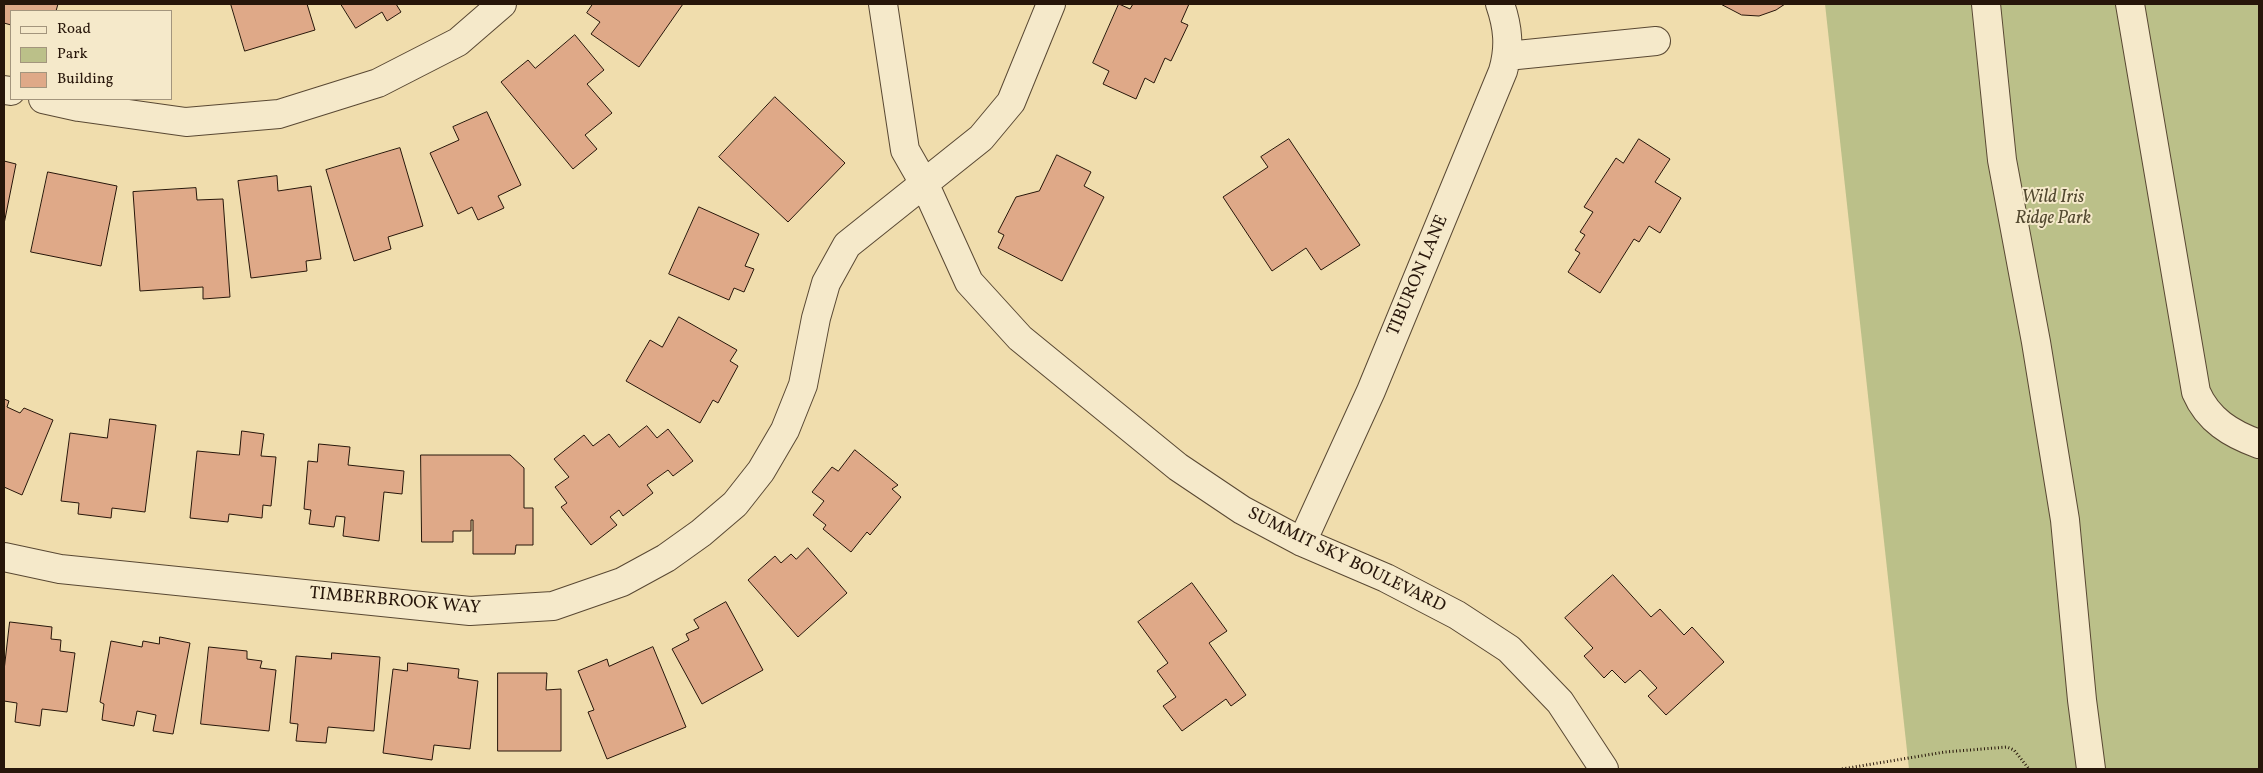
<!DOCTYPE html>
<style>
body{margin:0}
#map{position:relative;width:2263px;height:773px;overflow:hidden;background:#f0ddad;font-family:Vollkorn,serif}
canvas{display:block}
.frame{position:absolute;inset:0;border:5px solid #27160a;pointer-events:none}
.legend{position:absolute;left:10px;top:10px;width:162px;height:90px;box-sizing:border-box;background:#f5e9ca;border:1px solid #a3957d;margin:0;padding:6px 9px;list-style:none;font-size:15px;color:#27160a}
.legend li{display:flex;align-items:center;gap:10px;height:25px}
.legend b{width:25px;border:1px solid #a3957d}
</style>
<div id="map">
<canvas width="2263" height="773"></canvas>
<div class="frame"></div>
<ul class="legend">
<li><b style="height:6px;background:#f5e9ca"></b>Road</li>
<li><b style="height:14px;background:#bbc089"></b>Park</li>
<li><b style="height:14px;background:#dfa988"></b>Building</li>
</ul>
</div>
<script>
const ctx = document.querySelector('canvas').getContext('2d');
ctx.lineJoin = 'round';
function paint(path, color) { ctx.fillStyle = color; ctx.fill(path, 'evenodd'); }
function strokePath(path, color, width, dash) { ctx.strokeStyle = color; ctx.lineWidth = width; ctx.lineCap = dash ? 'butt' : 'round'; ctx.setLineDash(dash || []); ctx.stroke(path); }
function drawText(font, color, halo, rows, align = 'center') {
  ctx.font = font + ' Vollkorn,serif'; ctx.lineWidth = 4; ctx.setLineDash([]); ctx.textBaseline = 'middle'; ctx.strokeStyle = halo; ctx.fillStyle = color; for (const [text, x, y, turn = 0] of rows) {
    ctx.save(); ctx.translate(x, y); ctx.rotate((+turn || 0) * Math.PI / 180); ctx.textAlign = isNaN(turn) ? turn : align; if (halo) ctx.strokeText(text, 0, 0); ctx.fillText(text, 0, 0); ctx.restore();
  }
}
const green = new Path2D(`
 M1825,4H2259V769H1909Z`);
const building = new Path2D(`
 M4,4H58L56,11H11V25L4,23Z
 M231,4H307L315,30L245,51Z
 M341,4H396L401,12L387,21L382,12L356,28Z
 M593,4H683L639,67L591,34L600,22L587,13Z
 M1119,4L1130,9L1133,4H1189L1181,22L1188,25L1171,61L1165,58L1154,83L1145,78L1136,99L1103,84L1109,71L1093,63Z
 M1721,4H1785L1776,10L1759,16L1742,15Z
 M575,35L604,70L587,84L612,113L585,135L597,149L573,169L501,82L528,60L535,68Z
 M775,97L845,163L788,222L719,157Z
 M487,112L521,185L498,196L504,208L478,220L472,207L458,214L430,153L459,140L453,127Z
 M1289,139L1360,245L1321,270L1306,248L1272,271L1223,197L1268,167L1261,157Z
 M1639,139L1670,159L1655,182L1681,198L1660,233L1649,226L1639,242L1634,239L1600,293L1568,272L1580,253L1575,250L1585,235L1580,232L1593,212L1584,207L1616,158L1623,163Z
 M400,148L423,226L388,237L391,249L354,261L326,170Z
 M1057,155L1091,172L1084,186L1104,197L1062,281L998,248L1004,235L998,232L1016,197L1039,191Z
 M4,161L16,164L4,224Z
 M48,172L117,186L101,266L31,252Z
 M277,176L278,191L311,186L321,259L306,261L307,271L251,278L238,181Z
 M196,188L197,200L223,199L230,297L203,299V287L140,291L133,192Z
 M699,207L759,234L745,266L754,269L744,292L734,288L729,300L669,274Z
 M679,317L737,350L730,361L738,366L718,403L713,400L700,423L626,381L650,340L662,347Z
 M4,399L9,401L7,407L20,413L24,408L53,420L22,495L4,487Z
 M110,419L156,425L145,512L112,508L111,518L78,514L79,503L61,501L70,433L107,438Z
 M647,426L657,438L668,429L693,461L673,476L668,470L647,485L653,493L623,516L619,510L610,517L617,525L591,545L561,507L567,503L555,487L569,477L554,459L584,435L593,446L609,434L619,447Z
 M242,431L264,434L261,456L276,457L271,506L263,505L262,518L229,514L228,522L190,518L197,451L239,455Z
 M319,444L350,447L348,465L404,471L402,494L384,492L379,541L343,536L345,517L336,516L334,527L309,524L311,510L304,509L308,461L317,462Z
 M855,450L898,485L892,489L901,497L870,535L867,532L851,552L823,529L826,525L813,515L824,501L812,492L832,467L838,471Z
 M421,455H510L524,468V508H533V545H516L515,554H473V520H471V531H453V542H422Z
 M808,548L847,593L798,637L748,580L775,556L781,563L791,554L796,559Z
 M1613,575L1651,617L1660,609L1684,635L1692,627L1724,662L1666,715L1648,696L1657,688L1640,670L1625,683L1612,670L1604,678L1584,656L1593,648L1565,618Z
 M1192,583L1227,631L1209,643L1246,695L1231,706L1226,699L1182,731L1163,706L1176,697L1157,671L1168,663L1138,622Z
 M726,602L763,670L702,704L672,649L689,640L686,634L699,628L694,620Z
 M10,622L52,627L51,639L61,640L60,651L75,653L67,712L42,709L40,726L15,722L17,703L4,701V671Z
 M160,637L190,643L173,734L153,731L156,715L137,711L134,726L102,720L104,704L100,702L111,641L142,647L143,641L159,644Z
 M209,647L247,651V659L262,661L260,668L276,670L269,731L201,724Z
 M653,647L686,727L607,759L588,712L594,710L578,671L607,659L609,666Z
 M332,653L380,657L374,731L328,727L326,743L296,741L298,724L290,723L296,656L331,659Z
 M408,663L459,669L458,678L478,681L470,749L434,745L432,760L383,753L393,669L407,671Z
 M498,673H547L546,690L561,689V751H498Z`);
const path = new Path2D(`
 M1842,769L1945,752L2007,747L2014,750L2029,769`);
const minor = new Path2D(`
 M883,4L905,150L925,185L969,282L1020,338L1178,467L1242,510L1302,542L1386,578L1457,615L1509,649L1560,702L1604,769
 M1986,4L2002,160L2036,342L2065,520L2082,700L2091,769
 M2130,4L2196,392C2208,420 2231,434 2259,444
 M1507,56L1656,41
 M4,90L11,91
 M43,99L79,107L186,122L279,114L378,83L458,42L502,4
 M1302,542L1371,391L1503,71C1510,47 1508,27 1500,4
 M4,557L60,569L470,611L553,606L622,582L666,558L701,533L735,504L761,471L785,430L803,385L816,318L826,283L847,245L981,138L1011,102L1051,4`);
const parkNames = [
 ["Wild Iris",2053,199],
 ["Ridge Park",2053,220]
];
const streetNames = [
 ["TIBURON LANE",1419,276,-67],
 ["SUMMIT SKY BOULEVARD",1346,561,26],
 ["TIMBERBROOK WAY",395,602,5]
];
paint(green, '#bbc089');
paint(building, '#dfa988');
strokePath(building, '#27160a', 1);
strokePath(minor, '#594833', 30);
strokePath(path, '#27160a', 3, [1, 2.5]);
strokePath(minor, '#f5e9ca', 28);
drawText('italic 18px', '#534930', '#f5e9ca', parkNames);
drawText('18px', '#27160a', '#f5e9ca', streetNames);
</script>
